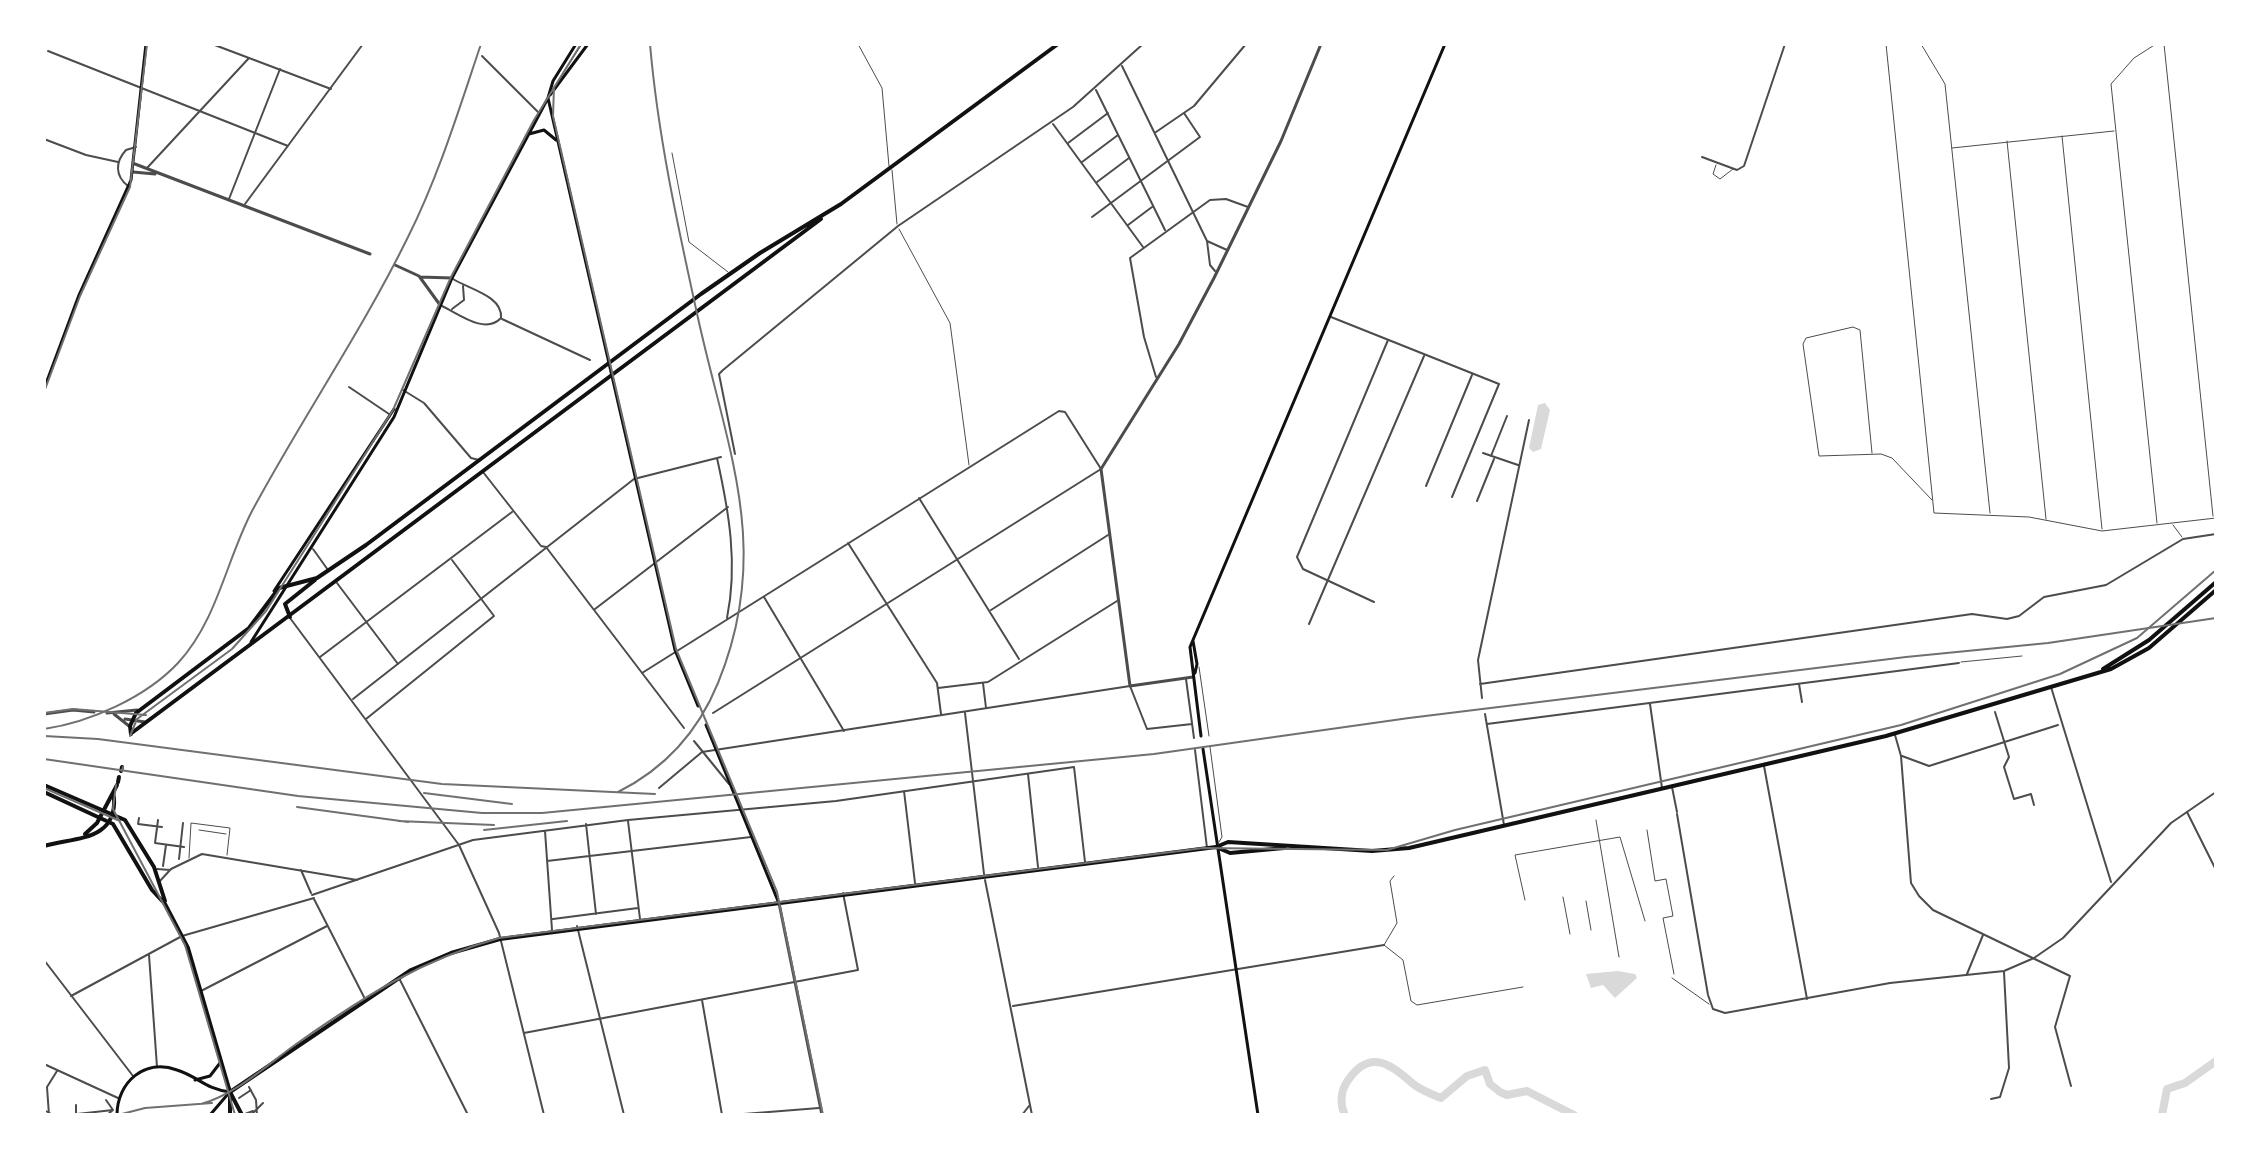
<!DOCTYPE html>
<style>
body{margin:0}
#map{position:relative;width:2260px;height:1159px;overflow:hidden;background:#fff;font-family:Overpass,sans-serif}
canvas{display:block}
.frame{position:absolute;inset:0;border:46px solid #fff;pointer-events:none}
</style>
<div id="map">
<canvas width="2260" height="1159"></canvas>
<div class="frame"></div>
</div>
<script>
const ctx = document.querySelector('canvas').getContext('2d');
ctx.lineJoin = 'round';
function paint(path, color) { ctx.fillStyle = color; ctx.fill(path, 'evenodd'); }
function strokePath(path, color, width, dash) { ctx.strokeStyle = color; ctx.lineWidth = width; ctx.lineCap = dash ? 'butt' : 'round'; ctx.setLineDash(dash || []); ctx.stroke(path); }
const water = new Path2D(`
 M1545,403L1550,410L1541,449L1533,452L1529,448L1538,405Z
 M1618,971L1635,974L1637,978L1615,998L1603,985L1591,988L1586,974Z`);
const river = new Path2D(`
 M1345,1115C1339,1103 1341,1089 1349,1079C1370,1049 1391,1064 1412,1083C1420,1090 1431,1094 1441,1098L1467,1076L1485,1070L1490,1084L1500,1092L1507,1095L1527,1091L1574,1115
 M2162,1115L2167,1089L2185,1083L2216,1061`);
const service = new Path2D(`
 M858,44L882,88L889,166
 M1886,44L1934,513L2029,517L2102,531L2216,518
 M1921,44L1945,84L1990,513
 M2156,44L2134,58L2111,84L2157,523
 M2164,44L2213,516
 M553,89L582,44
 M2062,136L2102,529
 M2007,141L2046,519
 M1952,148L2114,131
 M672,153L689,242L728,272
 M1716,165L1713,174L1720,179L1733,169
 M892,170L897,224
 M899,229L950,323L969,465
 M1872,453L1860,330L1853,327L1806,338L1803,344L1819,456L1881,454L1892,458L1932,500
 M2173,525L2182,537
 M1961,662L2022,656
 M1199,667L1209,736
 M1210,747L1222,837L1219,842
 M1596,820L1619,957
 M199,830L226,834
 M1647,830L1655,881L1666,879L1673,916L1663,918L1674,974
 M189,858L191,823L230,828L227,855
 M1394,876L1390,881L1397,923L1384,945L1403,960L1411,1001L1417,1005L1523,987
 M1563,897L1570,934
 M1525,900L1515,855L1620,837L1645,921
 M1586,901L1591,930
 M1672,978L1709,1004`);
const pedestrian = new Path2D(`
 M139,818L138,824L162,827
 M158,820L155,843L184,847
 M179,859L183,823
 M163,866L166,845
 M249,1087L256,1100L257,1115
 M239,1098L251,1090
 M106,1100L113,1110L107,1115
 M76,1105V1114
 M44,1110L53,1115
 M245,1114L253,1111
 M49,1115L47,1087L57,1071
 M68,1115L113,1110
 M251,1115L263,1103`);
const minor = new Path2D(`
 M212,44L331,89
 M48,51L288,146
 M482,56L539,113
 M1122,66L1207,241
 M1096,90L1165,230
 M1053,124L1143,247
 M1156,132L1194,106L1246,44
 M44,139L86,155L118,162
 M1068,143L1108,113
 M1702,157L1737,170L1744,166L1785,44
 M1082,162L1118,135
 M147,168L249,58
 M1097,182L1129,158
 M128,186C115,176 115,162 126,150L136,147
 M229,199L280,69
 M245,204L363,44
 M1092,217L1200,137L1184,113
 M1128,225L1152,207
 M1215,271L1210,265L1207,241L1227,250
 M442,306C459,314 485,335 501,318C503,296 469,289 453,279
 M452,309L464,300L463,286
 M1331,317L1499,384L1452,497
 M502,319L590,360
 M1156,377L1144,337L1130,258L1210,200L1226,199L1248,207
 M349,387L389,414
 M403,390L424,403L471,458L479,460
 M1483,453L1518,465
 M735,454L719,374L723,370L898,226L1073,107L1143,44
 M1491,456L1507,416
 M717,458C729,512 738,564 727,618
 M483,472L541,546L546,547L684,728
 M1426,486L1472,375
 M919,498L1019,659
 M1477,501L1494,459
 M848,543L937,683L941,714
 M313,549L328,570
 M337,583L398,664
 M764,597L844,731
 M1374,602L1303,569L1297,557L1388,340
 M595,609L728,507
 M991,610L1108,535
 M290,618L459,845L499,933L544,1115
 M1309,624L1424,356
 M320,657L512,512
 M642,673L1059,411L1065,412L1101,469L713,713
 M1186,679L1194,738
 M983,683L986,708
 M1480,684L1972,614L2007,619L2019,616L2044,597L2106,585L2183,539L2216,534
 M1799,684L1802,702
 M2051,687L2111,882
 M938,688L988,682L1117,601
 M1482,698L1478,660L1529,420
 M353,699L634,479L721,457
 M1650,704L1662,788
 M1995,712L2009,757L2004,767L2014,799L2031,794L2034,805
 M965,713L984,874
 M1485,714L1504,825
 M366,719L494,616L452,560
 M1487,724L1959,663
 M1895,735L1901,756L1911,883L1919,896L1933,910L2070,976L2055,1027L2071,1086
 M694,741L729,784
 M1195,750L1207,848
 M1902,756L1929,766L2058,725
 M1764,766L1807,999
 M1028,774L1038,867
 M1672,787L1677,812
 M659,788L702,752L1130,686L1147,729L1192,724
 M904,791L915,883
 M2187,812L2216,870
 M1677,814L1708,995L1713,1009L1725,1013L1890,983L2004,971L2034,958L2063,938L2171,823L2216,792
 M628,821L640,919
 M586,824L596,914
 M545,831L552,930
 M547,861L751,837
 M157,869L170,870
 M301,870L311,893
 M985,880L1032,1115
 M159,882L171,869L202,854L357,880
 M312,895L473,840L628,820L836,801L1074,767L1085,862
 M314,899L365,999
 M553,919L638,908
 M577,926L624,1115
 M149,955L157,1067
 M44,960L133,1076
 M1967,974L1983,935
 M399,978L468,1115
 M201,991L327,926
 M71,996L182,936L314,898
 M702,1000L722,1115
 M1013,1006L1384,945
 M524,1033L858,970L843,893
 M44,1064L118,1098
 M1991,1099L2000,1097L2009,1068L2004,972
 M731,1115L819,1108
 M1022,1115L1029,1106`);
const tertiary = new Path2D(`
 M135,164L370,254
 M133,172L155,174
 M395,265L419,276L440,305
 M420,277L452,278
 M1193,677L1130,686L1101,469L1179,344L1214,278L1281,141L1321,44
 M107,713L137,710
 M44,714L73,710L94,712
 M114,714L129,726
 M125,719L145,722
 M779,903L822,1115`);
const secondary = new Path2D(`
 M550,95L588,44
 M548,98L675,650L698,706
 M529,134L544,130L556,140
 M44,389L79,295L131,180L146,44
 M274,591L394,409
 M1193,641L1197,664L1195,673
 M251,642L394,417L452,278L548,98L553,81L576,44
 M706,725L778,901
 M1201,736L1190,647L1445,44
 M1203,749L1258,1115
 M195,1080L210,1076L220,1063
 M117,1115C117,1082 145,1058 177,1070C199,1077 205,1089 230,1092
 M210,1115L228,1094`);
const primary = new Path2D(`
 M290,617L285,604L315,580
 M2103,669L2149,640L2216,582
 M133,732L821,219
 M131,734L130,726L136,713L249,628L279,588L317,578L366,545L701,294L760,253L841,204L1058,44
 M121,771L122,767
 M118,782L119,777
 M44,785L125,820L154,867L165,901
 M44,792L113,824L152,890L165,904L188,948L230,1092L242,1115
 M85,834L97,823L117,785
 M44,846C76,837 117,841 114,797
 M1216,847L1230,853L1284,848
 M230,1092L411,970L451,953L500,939L1216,847L1228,842L1372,851L1409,848L1886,736L2111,669L2149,648L2216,590
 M230,1115V1094`);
const tram = new Path2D(`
 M554,87L553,116L676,649L777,892L823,1115
 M44,392L80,296L130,187L147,44
 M44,713L73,709L146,715
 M130,736L137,719L232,649L266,611L393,410L451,277L534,120L581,44
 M122,771L123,767
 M116,785L113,809L185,945L235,1115
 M44,788L120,821
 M201,1104C237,1094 269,1063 299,1042C365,996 421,960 499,938L1203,848L1387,850L1455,830L1901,725L2060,674L2137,638L2216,570
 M118,1115L145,1108L212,1103`);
const rail = new Path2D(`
 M44,729C91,722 146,697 178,663C217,621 226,561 252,511C302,418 362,331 408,237C439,175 459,109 481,44
 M44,736L98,739L442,784L655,794
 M44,759L298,796L482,813H542L1154,754L1409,718L1906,657L2048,643L2216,618
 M618,792C666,768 698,732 718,683C773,549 727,450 698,318C678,227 658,137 650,44
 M424,793L512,804
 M297,807L408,822
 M398,821L494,825
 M484,830L567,821`);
paint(water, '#d9d9d9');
strokePath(river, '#d9d9d9', 8);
strokePath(service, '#4c4c4c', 1);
strokePath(pedestrian, '#4c4c4c', 2);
strokePath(minor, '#4c4c4c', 2);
strokePath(tertiary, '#4c4c4c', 3);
strokePath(secondary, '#111', 3);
strokePath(primary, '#111', 4);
strokePath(tram, '#707070', 2);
strokePath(rail, '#707070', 2);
</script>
